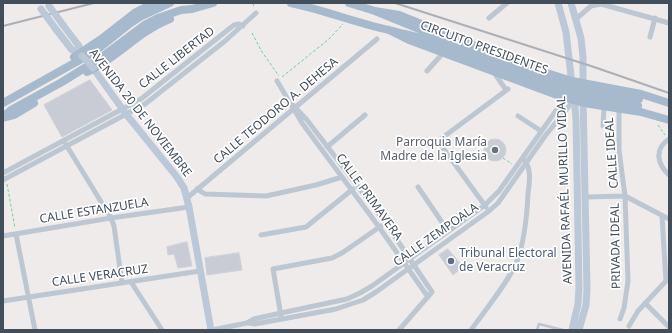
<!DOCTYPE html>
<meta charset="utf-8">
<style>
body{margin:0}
#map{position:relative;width:672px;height:333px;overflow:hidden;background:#eeebea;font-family:"Noto Sans",sans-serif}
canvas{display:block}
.frame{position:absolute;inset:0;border:4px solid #424e5a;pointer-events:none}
</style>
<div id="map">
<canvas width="672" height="333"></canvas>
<div class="frame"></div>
</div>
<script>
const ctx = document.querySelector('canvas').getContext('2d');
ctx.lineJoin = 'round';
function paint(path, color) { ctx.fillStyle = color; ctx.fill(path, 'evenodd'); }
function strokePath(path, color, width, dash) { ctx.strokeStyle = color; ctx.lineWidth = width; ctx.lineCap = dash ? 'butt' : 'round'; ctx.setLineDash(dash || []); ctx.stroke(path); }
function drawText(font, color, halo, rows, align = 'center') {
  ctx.font = font + ' "Noto Sans",sans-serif'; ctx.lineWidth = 3.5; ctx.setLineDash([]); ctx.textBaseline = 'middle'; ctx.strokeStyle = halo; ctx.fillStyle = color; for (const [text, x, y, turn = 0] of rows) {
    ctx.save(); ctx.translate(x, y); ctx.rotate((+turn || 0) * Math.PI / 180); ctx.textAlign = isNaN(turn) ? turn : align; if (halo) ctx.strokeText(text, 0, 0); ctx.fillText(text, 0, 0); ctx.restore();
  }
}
const building = new Path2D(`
 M90,80L112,110L62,137L44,105Z
 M484 150a11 11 0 1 1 22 0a11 11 0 1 1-22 0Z
 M187,242L192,266L178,268L174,254L168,255L167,247Z
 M448,249L463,267L453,275L439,255Z
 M239,253L242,270L207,275L205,258Z`);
const path = new Path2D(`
 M253,3L254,8
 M252,33L262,52L279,76
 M282,77L329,39L343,24
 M658,125L665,135
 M503,158L512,164
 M7,184L15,228`);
const lane = new Path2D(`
 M537,330L539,324L563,330`);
const street = new Path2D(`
 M489,18L507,3
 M576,19L591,6L601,4L669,23
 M650,37L655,18
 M427,71L444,52
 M493,71L506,90
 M277,81L302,123L379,227L428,297
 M291,103L307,120L385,222L432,292L399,330
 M619,108V150L625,196L628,281L624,308L620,319
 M518,116L541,131
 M603,126L604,106
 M669,139C654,149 657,164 669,175
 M65,143L111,218L114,226L122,283
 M327,147L365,115
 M3,173L141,99L234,25L239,24L243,26
 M3,180L145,104L225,41L256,13
 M418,187L448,231
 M197,189L205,194L266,196L316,185L342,177
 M586,197L625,196L669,219
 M187,198L377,39
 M486,207L438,141L508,89
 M662,216L666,281
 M16,234L35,330
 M261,235L306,227L353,189
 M3,236L111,218L189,207
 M131,282L162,330
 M3,301L200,271
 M645,303L669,327
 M281,316L273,269L332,258L342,253L381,226
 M248,323L255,324L336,309L363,300L376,292L489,211L498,203L545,136L574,100
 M629,326L638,311L666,281
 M212,330L247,323L254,319L281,313L347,299L360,293L372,286L485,205L499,191L565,98
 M471,330C485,310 508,283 517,261C524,243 527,214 528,194C529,184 532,170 525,161`);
const secondary = new Path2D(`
 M558,3L566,32L572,85
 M571,3L581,38L583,57V87
 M63,25L79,46L78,51
 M55,28L72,50L78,51L82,56
 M93,68L126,114L177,177L184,188L189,207L211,330
 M572,330L578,304L579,288L576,120L574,95
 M579,330L586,305L587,289L583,98`);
const primary = new Path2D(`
 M291,3C324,10 356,23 389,30C403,34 417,36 431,41
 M349,3L375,11L429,33
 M375,11L399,15L528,67L572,81L641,94L669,103
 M389,30L409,40L565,98L584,103L641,112L669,120
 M74,57L104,37L136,12L154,3
 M87,72C117,58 139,31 170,19
 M3,103L94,52L128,25L140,17L170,3
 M3,117L11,110L62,82L99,59L146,24L158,18L181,10L192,9L213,3
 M3,118L14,115L34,103`);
const rail = new Path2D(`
 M395,3L594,67L669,93
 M3,26L94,3`);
const secondaryBridge = new Path2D(`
 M49,6L63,25
 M41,9L55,28
 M82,56L93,68`);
const primaryBridge = new Path2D(`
 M432,34L541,76L575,87L639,99
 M431,41L563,90L588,96L638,106`);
const markers = [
 [495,150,4,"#6b7280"],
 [451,261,4,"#5c6f8a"]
];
const streetNames = [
 ["CIRCUITO PRESIDENTES",484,48,20],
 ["CALLE LIBERTAD",177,58,-38],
 ["CALLE TEODORO A. DEHESA",276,111,-40],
 ["AVENIDA 20 DE NOVIEMBRE",140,113,52],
 ["CALLE IDEAL",612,153,-94],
 ["AVENIDA RAFAÉL MURILLO VIDAL",565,190,-92],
 ["CALLE PRIMAVERA",369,197,54],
 ["CALLE ESTANZUELA",94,211,-9],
 ["CALLE ZEMPOALA",436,235,-35],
 ["PRIVADA IDEAL",616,246,-91],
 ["CALLE VERACRUZ",100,276,-8]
];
const worshipNames = [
 ["Parroquia María",487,143],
 ["Madre de la Iglesia",487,157]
];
const serviceNames = [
 ["Tribunal Electoral",459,254],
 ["de Veracruz",459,268]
];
paint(building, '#c9ccd4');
strokePath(building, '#ced1d8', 1);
strokePath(path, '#69d2a0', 1, [3, 2]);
strokePath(lane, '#bcc7d2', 2.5);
strokePath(street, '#bcc7d2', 5);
strokePath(secondary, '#bbc8d7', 7);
strokePath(primary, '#a7bacd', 8);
strokePath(rail, '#acb0b6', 2);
strokePath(secondaryBridge, '#bbc8d7', 7);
strokePath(primaryBridge, '#a7bacd', 8);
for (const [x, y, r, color] of markers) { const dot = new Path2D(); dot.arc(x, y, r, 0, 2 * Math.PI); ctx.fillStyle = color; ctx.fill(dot); strokePath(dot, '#fff', 1.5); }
drawText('12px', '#424e5a', '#fff', streetNames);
drawText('12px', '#5b616d', '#fff', worshipNames, 'right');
drawText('12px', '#4e5e75', '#fff', serviceNames, 'left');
</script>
